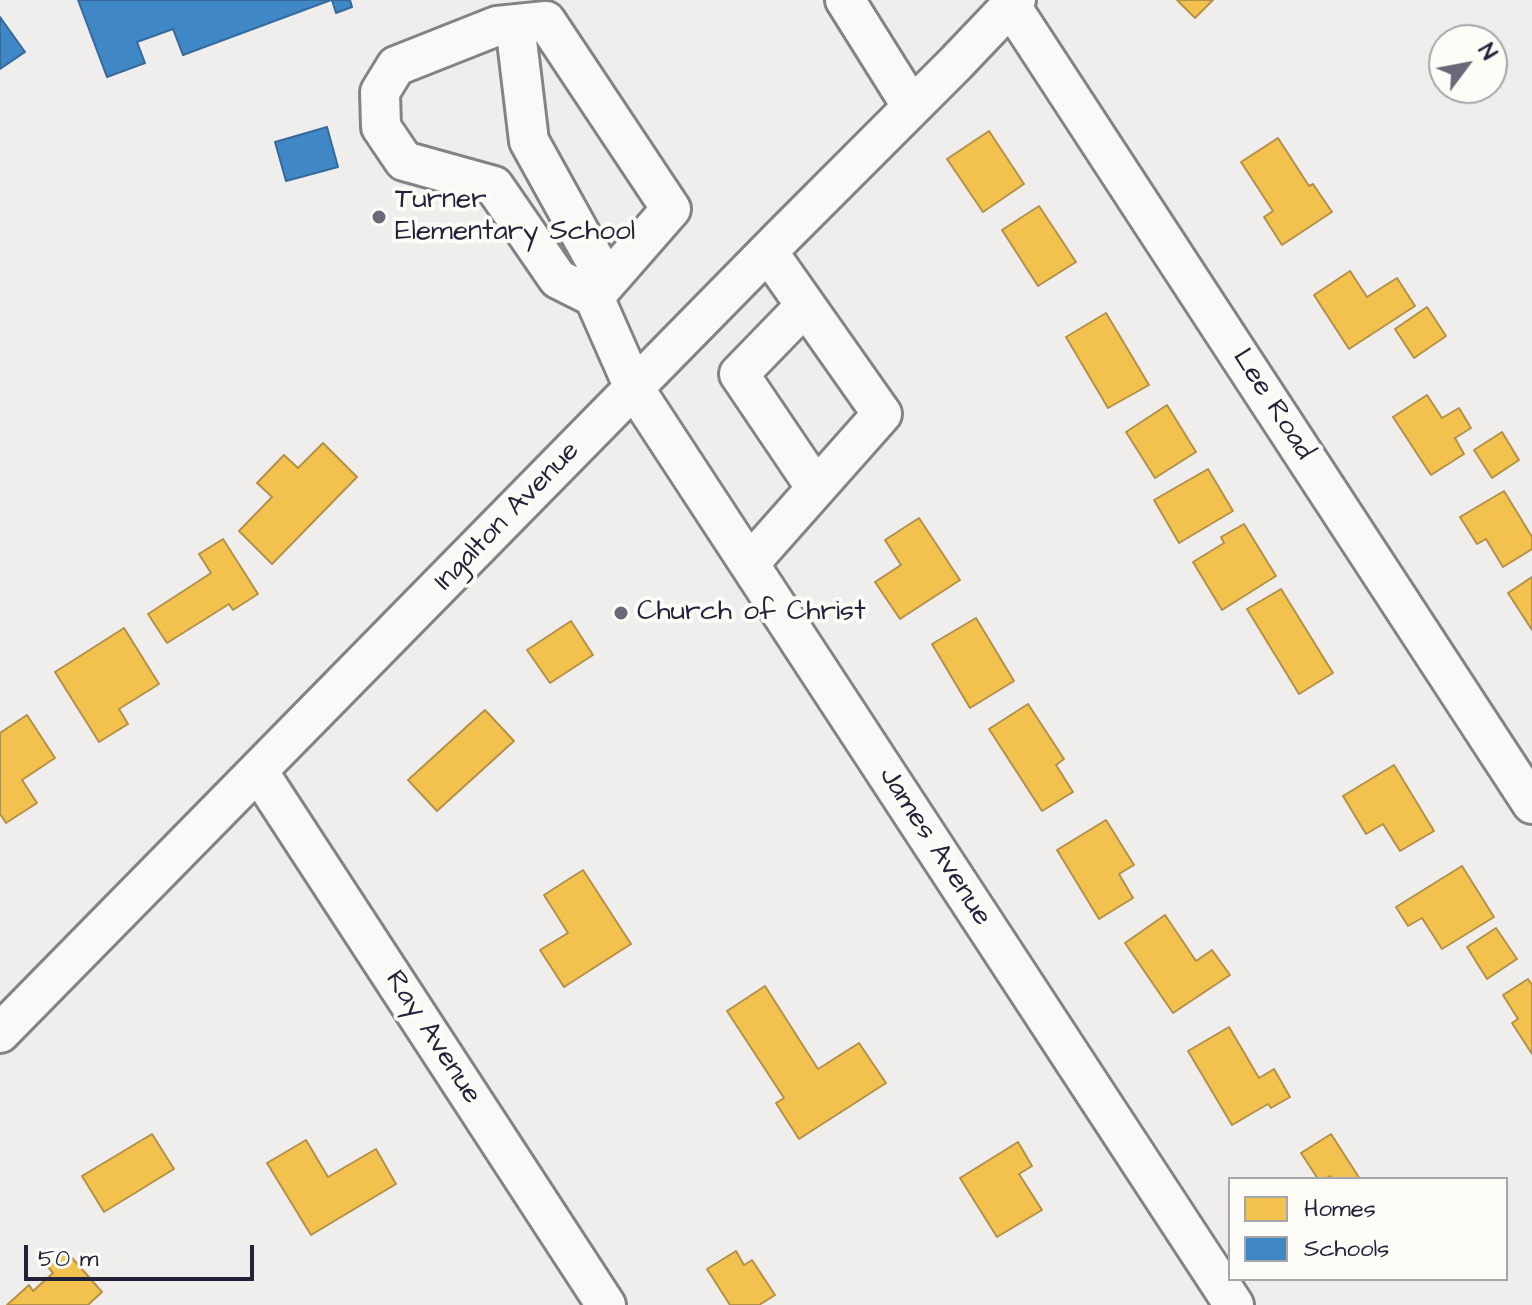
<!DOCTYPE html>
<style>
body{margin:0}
#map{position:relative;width:1532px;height:1305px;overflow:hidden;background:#efeeed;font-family:"Architects Daughter",sans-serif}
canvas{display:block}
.legend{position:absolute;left:1228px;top:1177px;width:280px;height:104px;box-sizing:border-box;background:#fdfcf7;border:2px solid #a5a5ac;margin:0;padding:10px 14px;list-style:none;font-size:24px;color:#22223b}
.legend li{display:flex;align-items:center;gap:16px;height:40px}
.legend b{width:40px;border:2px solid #a5a5ac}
.north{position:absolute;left:1428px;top:24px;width:80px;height:80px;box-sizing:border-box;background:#fdfcf7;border:2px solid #a5a5ac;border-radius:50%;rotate:58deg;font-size:22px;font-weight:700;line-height:32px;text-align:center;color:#22223b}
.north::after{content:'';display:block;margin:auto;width:28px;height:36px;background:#6a6979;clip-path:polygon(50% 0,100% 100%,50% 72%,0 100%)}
.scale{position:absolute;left:24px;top:1245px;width:230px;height:36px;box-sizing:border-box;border:4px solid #22223b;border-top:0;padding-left:10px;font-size:24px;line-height:28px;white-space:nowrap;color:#22223b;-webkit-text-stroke:6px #fdfcf7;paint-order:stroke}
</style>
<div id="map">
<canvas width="1532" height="1305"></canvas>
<ul class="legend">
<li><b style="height:22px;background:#f2c14e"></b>Homes</li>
<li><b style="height:22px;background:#3f88c5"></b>Schools</li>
</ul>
<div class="north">N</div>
<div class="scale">50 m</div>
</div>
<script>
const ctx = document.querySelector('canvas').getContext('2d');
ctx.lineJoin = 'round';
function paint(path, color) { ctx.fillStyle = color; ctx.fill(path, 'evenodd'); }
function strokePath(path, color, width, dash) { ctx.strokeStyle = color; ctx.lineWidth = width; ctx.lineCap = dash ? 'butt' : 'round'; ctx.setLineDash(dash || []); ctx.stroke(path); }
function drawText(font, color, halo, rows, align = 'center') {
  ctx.font = font + ' "Architects Daughter",sans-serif'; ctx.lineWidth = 8; ctx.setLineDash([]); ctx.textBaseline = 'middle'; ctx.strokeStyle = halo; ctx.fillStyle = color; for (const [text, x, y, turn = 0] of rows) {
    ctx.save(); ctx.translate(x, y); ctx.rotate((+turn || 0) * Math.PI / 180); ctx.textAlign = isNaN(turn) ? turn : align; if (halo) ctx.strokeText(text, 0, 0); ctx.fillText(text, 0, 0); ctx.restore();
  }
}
const homes = new Path2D(`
 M1177,0H1213L1195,18Z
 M989,131L1024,184L983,212L947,159Z
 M1278,138L1309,186L1313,184L1332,212L1282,245L1264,217L1273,211L1241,162Z
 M1039,206L1076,262L1038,286L1002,230Z
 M1350,271L1367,297L1397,278L1415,306L1349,349L1314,295Z
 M1427,307L1446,336L1414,358L1395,329Z
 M1106,313L1149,385L1108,408L1066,337Z
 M1427,395L1442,418L1459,408L1471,428L1455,438L1464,454L1431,475L1393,417Z
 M1167,405L1196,452L1155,478L1126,432Z
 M1502,432L1519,460L1492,478L1474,450Z
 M323,443L357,477L272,564L239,531L272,497L257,483L284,455L298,468Z
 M1208,469L1233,511L1179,543L1154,500Z
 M1504,491L1532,537V549L1503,567L1486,539L1477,544L1460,517Z
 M919,518L960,580L900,619L875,582L901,565L885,540Z
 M1244,524L1276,576L1222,610L1193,562L1224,543L1221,537Z
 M223,539L258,594L233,610L229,604L167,643L148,614L211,573L199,554Z
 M1532,577V630L1508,593Z
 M1281,589L1333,673L1299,694L1247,609Z
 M976,618L1014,681L970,708L932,644Z
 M571,621L593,655L550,683L527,650Z
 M124,628L159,684L119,709L128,724L99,742L55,672Z
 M1028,704L1064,759L1056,765L1073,792L1042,811L989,729Z
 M485,710L514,741L437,811L408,780Z
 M27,715L55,758L22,780L37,803L6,823L0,814V733Z
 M1394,765L1434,831L1400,851L1383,824L1366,834L1343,796Z
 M1106,820L1134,865L1119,874L1133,898L1099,919L1057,850Z
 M1462,866L1494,917L1442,949L1422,918L1408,926L1396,907Z
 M583,870L631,944L564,987L540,950L568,933L544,895Z
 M1165,915L1196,961L1212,950L1230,975L1173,1013L1125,943Z
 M1496,928L1517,959L1487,979L1467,947Z
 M1528,979L1532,985V1054L1512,1023L1518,1019L1503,995Z
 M765,986L818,1069L859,1043L886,1083L799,1139L776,1103L784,1098L727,1011Z
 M1229,1027L1259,1078L1274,1069L1290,1097L1271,1108L1268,1104L1232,1125L1188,1051Z
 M152,1134L174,1169L104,1212L82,1176Z
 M1331,1134L1360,1179H1332L1330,1176L1325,1179H1318L1301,1153Z
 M306,1140L328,1177L376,1149L396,1184L311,1235L267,1163Z
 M1018,1142L1032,1166L1019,1174L1042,1210L997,1237L960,1178Z
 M66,1251L102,1292L88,1305H7L29,1285L33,1291L53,1273L48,1267Z
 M736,1251L744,1265L752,1260L775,1295L759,1305H730L707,1269Z`);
const schools = new Path2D(`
 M78,0H331L183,55L173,29L137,42L145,63L107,77Z
 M332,0H350L352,7L336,13Z
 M0,17L25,52L0,69Z
 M327,127L338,167L286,181L275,142Z`);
const minor = new Path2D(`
 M845,0L912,107
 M1011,6L1532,804
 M515,24L529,141L607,282
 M594,297L671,209L546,21L497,26L396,66L380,92L381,127L404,161L494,186L558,279L594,297L634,388L1234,1305
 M805,306L739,374L816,488
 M749,564L882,414L768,252
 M258,771L606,1305
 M0,1033L784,235L956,63L1016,0`);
const markers = [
 [379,217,8,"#6a6979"],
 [621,613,8,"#6a6979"]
];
const poiNames = [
 ["Turner",395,201],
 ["Elementary School",395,233],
 ["Church of Christ",637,613]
];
const streetNames = [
 ["Lee Road",1272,405,57],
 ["Ingalton Avenue",508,517,-46],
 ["James Avenue",934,847,57],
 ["Ray Avenue",432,1038,57]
];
paint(homes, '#f2c14e');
strokePath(homes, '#b49148', 2);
paint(schools, '#3f88c5');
strokePath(schools, '#36699c', 2);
strokePath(minor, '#838287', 44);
strokePath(minor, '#f9f9f7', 38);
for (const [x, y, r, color] of markers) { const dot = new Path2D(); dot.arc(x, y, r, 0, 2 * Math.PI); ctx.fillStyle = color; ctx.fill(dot); strokePath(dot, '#fdfcf7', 3); }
drawText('28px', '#22223b', '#fdfcf7', poiNames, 'left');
drawText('28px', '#22223b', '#fdfcf7', streetNames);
</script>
